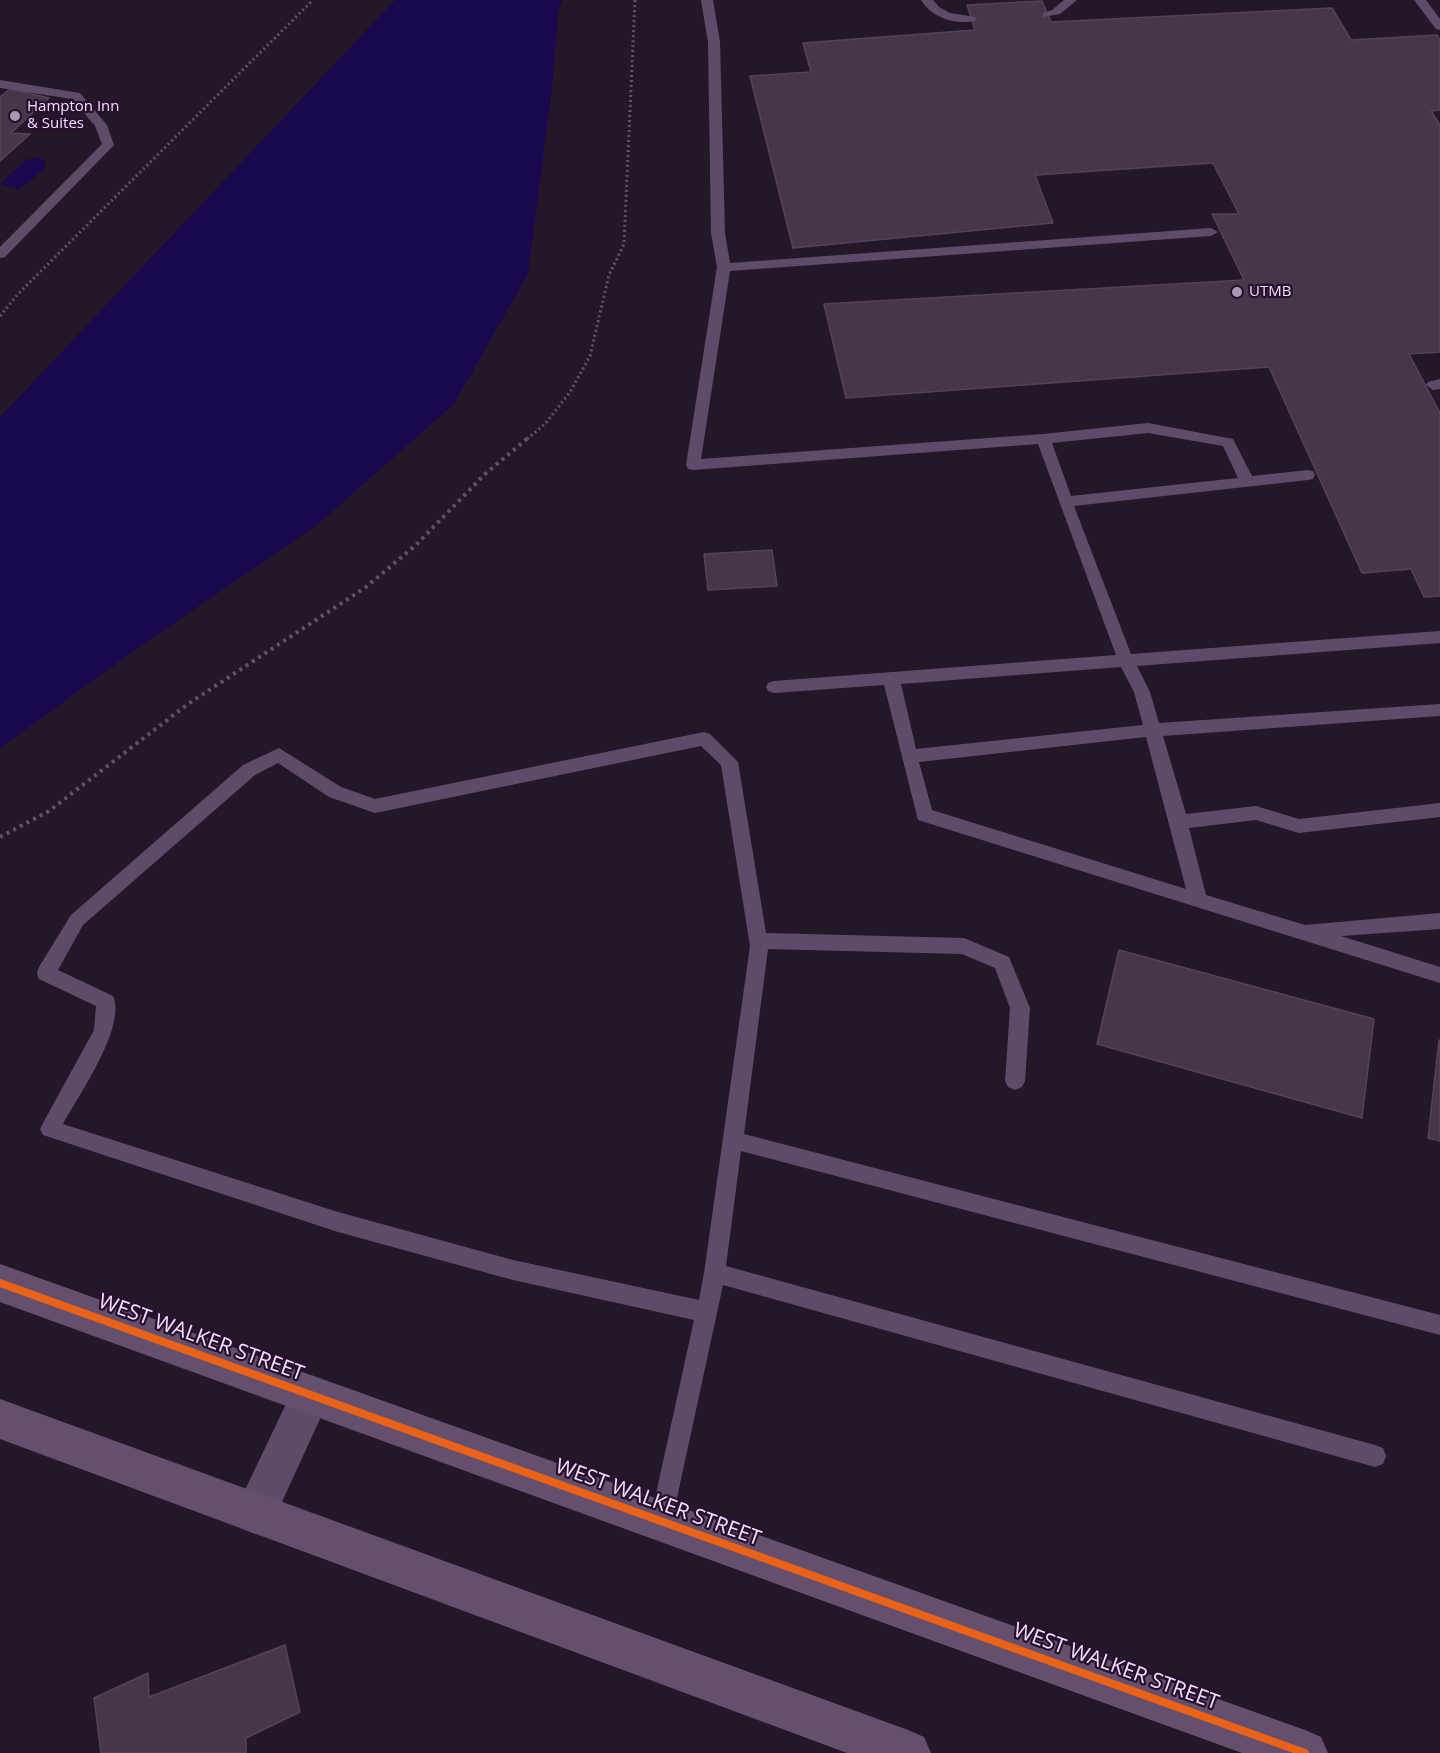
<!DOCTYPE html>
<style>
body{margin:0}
canvas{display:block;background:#241728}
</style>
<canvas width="1440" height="1753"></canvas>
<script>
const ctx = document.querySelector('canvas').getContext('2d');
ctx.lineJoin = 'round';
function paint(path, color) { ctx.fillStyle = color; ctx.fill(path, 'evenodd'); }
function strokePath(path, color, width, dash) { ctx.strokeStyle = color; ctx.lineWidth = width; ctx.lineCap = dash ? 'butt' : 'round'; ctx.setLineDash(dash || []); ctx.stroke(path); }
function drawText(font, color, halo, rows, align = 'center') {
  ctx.font = font + ' "Open Sans",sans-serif'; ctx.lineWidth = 4.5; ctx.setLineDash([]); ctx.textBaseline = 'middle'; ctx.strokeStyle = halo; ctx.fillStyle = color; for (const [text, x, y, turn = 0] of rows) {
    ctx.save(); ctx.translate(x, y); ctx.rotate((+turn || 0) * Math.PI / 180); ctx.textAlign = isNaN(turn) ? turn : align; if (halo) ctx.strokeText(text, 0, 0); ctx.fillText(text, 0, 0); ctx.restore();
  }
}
const water = new Path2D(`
 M395,0H562L558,12L552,88L528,274L454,404L316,526L142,645L0,748V417Z
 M39,157L45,162V168L19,190L0,184L26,160Z`);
const building = new Path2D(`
 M1042,1L1051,22L1332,8L1351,40L1437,35L1440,40V110L1431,111L1440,125V352L1409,354L1440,413V596L1424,597L1411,569L1362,573L1269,367L846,398L824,304L1244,280L1212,214H1239L1213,163L1035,175L1053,223L793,248L750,76L811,72L803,43L975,30L967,5Z
 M10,89L49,98L11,133L30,134L0,161V97Z
 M772,550L777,586L708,590L704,554Z
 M1119,950L1374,1019L1362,1118L1097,1044Z
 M1439,1040L1440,1041V1141L1428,1138Z
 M285,1645L300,1712L246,1738V1753H101L94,1698L148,1673L149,1697Z`);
const pathFar1 = new Path2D(`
 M0,316L18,294L313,0
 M527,439L545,424L570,392L590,356L609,275L624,244L635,0`);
const path = new Path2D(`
 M0,837L49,811L188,704L366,587L416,545L485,474L528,438`);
const lane = new Path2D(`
 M701,0H713L720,42L725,233L730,263L1211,228L1218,232L1211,236L730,271L701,459L1043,434L1148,423L1233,439L1252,476L1308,470L1313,471L1315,475L1313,479L1308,480L1074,506L1131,654L1440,631V643L1137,666L1150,692L1159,723L1440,704V716L1163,736L1186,814L1256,806L1299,819L1440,803V817L1299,833L1256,820L1189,828L1206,895L1305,925L1440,913V929L1341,936L1440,967V983L918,820L884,685L774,693L768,691L766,687L768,683L774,681L1116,655L1038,444L693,470L688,469L686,465L717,267L711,233L708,42ZM1148,433L1223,446L1238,478L1071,496L1052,443ZM1121,667L1134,692L1143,725L916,749L901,684ZM1146,737L1186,889L932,810L919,762Z
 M921,0H933L939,7L950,13L975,17L977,19L975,21C955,25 932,18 921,0Z
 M1064,0H1077L1060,14L1043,17V13L1052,10Z
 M1414,0H1426L1440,19V30L1436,29Z
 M0,80L80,93L107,125L114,145L5,257L0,258V247L102,144L95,126L72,99L0,88Z
 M1440,379V389L1433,390L1426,385L1428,382Z
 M704,732L710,734L738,762L766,933L964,938L1009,957L1030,1008L1025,1081L1022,1087L1015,1090L1008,1087L1005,1081L1010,1008L995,968L962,954L768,949L744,1134L1440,1315V1335L741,1151L726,1266L1375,1445L1383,1448L1386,1456L1383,1464L1375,1467L723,1285L672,1521L669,1529L661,1532L653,1529L650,1521L694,1320L513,1280L338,1232L43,1135L40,1129L43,1123L94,1030L96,1006L39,979L37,973L39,967L71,915L243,765L279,748L341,787L375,799ZM701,746L721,765L750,946L704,1273L699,1300L513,1260L338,1212L63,1124C78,1097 127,1026 113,996L58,970L83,925L255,775L278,763L329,797L375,813Z`);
const street = new Path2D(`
 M311,1375L325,1381L331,1395L270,1528L255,1534L240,1528L234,1513L297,1381Z`);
const secondary = new Path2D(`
 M0,1264L1305,1730L1321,1737L1328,1753H1242L0,1302Z
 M0,1399L908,1730L924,1737L931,1753H847L0,1439Z`);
const cycleway = new Path2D(`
 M0,1283L1305,1753`);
const markers = [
 [15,116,6,"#ac98b4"],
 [1237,292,6,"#ac98b4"]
];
const farPoinames = [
 ["Hampton Inn",27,107],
 ["& Suites",27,124],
 ["UTMB",1249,292]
];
const nearStreetnames = [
 ["WEST WALKER STREET",201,1338,20],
 ["WEST WALKER STREET",658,1503,20],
 ["WEST WALKER STREET",1116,1667,20]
];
paint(water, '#19084d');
paint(building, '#453649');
strokePath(building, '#55425a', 1.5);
strokePath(pathFar1, '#59546f', 3, [2, 3]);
strokePath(path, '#59546f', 4, [3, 4.5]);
paint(lane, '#5e4b69');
paint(street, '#5e4b69');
paint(secondary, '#644f6e');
strokePath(cycleway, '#ea6118', 8);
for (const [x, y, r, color] of markers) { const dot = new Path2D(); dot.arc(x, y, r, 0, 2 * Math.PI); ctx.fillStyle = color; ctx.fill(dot); strokePath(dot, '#27102f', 2); }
drawText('15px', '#f5ddff', '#27102f', farPoinames, 'left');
drawText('21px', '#f5ddff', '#27102f', nearStreetnames);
</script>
